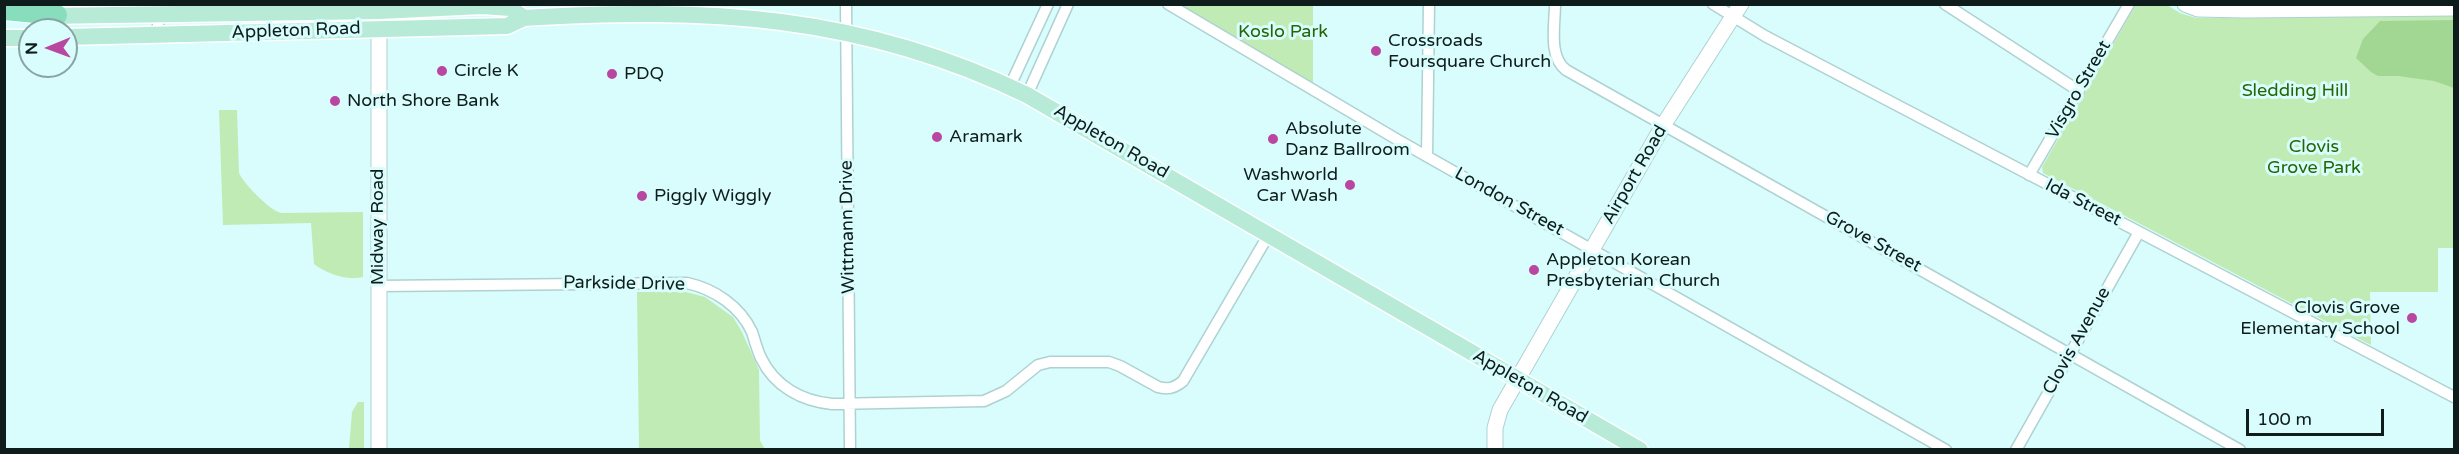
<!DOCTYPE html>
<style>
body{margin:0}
#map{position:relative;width:2459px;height:454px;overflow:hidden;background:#d8fdfc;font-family:"Varela Round",sans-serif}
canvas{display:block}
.frame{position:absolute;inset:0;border:6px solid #0e1c1b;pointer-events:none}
.north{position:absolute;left:18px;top:18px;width:60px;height:60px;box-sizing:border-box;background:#d8fdfc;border:2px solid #87a3a2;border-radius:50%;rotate:269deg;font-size:16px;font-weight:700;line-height:24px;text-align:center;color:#0e1c1b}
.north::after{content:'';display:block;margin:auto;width:21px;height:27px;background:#b946a0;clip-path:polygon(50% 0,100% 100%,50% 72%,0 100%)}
.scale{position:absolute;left:2246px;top:409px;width:138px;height:27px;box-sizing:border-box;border:3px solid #0e1c1b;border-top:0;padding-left:8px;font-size:18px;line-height:21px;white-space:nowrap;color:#0e1c1b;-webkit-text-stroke:4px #d8fdfc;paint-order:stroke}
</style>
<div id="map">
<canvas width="2459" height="454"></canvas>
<div class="frame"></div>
<div class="north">N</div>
<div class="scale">100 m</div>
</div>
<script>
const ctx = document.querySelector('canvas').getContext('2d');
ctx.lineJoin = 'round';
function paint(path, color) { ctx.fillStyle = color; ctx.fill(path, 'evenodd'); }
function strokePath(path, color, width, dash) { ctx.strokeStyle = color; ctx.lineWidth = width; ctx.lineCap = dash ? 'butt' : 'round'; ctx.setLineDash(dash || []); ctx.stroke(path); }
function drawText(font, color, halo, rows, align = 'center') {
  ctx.font = font + ' "Varela Round",sans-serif'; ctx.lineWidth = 6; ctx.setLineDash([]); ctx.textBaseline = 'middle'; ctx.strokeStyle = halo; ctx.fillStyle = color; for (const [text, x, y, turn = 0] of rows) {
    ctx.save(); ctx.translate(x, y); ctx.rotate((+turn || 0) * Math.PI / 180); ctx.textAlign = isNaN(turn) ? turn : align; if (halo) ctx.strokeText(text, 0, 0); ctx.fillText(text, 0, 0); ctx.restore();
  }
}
const green = new Path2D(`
 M1180,5H1313V83Z
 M2136,5H2167L2180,13L2196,18L2454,15V248H2438V292H2370L2371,345L2043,173L2042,167Z
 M219,110H237L239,173C244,184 271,212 282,213L363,212V277C347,281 327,274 314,264L311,223L223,225Z
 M637,292H686L705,297L733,317L742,332L759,370L760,441L765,449H639Z
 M358,402H364V449H349L352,412Z`);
const forest = new Path2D(`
 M2454,20V88L2434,81L2398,76H2378L2371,72L2356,58L2363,39L2380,21Z`);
const street = new Path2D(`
 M846,4L850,450
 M1168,4L1398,140L1946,450
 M1555,4C1555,25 1548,56 1566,70L2240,450
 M1713,4L1765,36L2454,397
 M1945,4L2079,91
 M158,35V4
 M1010,86L1048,4
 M1027,95L1068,4
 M1427,156L1429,4
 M2029,175L2129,4
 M378,286L687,283C714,289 740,306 752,332C755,341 757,350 761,358C775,387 802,401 832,404L984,401L1006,391L1038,365L1050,362H1109L1120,366L1158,387C1168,390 1175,388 1183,381L1269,234
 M2016,450L2139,232`);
const secondary = new Path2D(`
 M379,4V450
 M2185,4L2198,9L2245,10L2454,8
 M1495,450V428L1500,410L1664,124L1741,4`);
const primary = new Path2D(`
 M46,16L379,11L482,6L510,8L524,18
 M66,37L507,26L524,18C706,7 860,14 1027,95L1640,450
 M4,38H30`);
const highway = new Path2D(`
 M4,10L57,15`);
const markers = [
 [1376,51,6,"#b946a0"],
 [442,71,6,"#b946a0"],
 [612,74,6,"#b946a0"],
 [335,101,6,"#b946a0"],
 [937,137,6,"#b946a0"],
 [1273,139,6,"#b946a0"],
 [1350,185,6,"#b946a0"],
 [642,196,6,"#b946a0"],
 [1534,270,6,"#b946a0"],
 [2412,318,6,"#b946a0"]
];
const streetNames = [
 ["Appleton Road",296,31,-2],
 ["Visgro Street",2079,90,-60],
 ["Appleton Road",1111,142,30],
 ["Airport Road",1635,175,-60],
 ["London Street",1509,202,29],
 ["Ida Street",2083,203,27],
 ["Midway Road",378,227,-90],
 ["Wittmann Drive",848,227,-91],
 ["Grove Street",1873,242,29],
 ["Parkside Drive",624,284,1],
 ["Clovis Avenue",2077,341,-61],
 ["Appleton Road",1530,387,30]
];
const parkNames = [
 ["Koslo Park",1283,32],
 ["Sledding Hill",2295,91],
 ["Clovis",2314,147],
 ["Grove Park",2314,168]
];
const poiNames = [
 ["Crossroads",1388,41],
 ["Foursquare Church",1388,62],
 ["Circle K",454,71],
 ["PDQ",624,74],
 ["North Shore Bank",347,101],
 ["Absolute",1285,129],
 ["Danz Ballroom",1285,150],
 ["Aramark",949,137],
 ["Washworld",1338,175,"right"],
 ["Car Wash",1338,196,"right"],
 ["Piggly Wiggly",654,196],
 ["Appleton Korean",1546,260],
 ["Presbyterian Church",1546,281],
 ["Clovis Grove",2400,308,"right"],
 ["Elementary School",2400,329,"right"]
];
paint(green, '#c1ebb4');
paint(forest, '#a2d793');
strokePath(street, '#aed2d1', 13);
strokePath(secondary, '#aed2d1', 17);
strokePath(primary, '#fff', 19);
strokePath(highway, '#fff', 22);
strokePath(street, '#fff', 10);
strokePath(secondary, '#fff', 15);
strokePath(primary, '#b8ebd7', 16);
strokePath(highway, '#88debc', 20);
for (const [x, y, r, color] of markers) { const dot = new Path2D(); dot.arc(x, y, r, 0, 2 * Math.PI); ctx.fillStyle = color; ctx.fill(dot); strokePath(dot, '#d8fdfc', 2); }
drawText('18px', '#0e1c1b', '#d8fdfc', streetNames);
drawText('18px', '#246504', '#d8fdfc', parkNames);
drawText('18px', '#0e1c1b', '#d8fdfc', poiNames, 'left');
</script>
